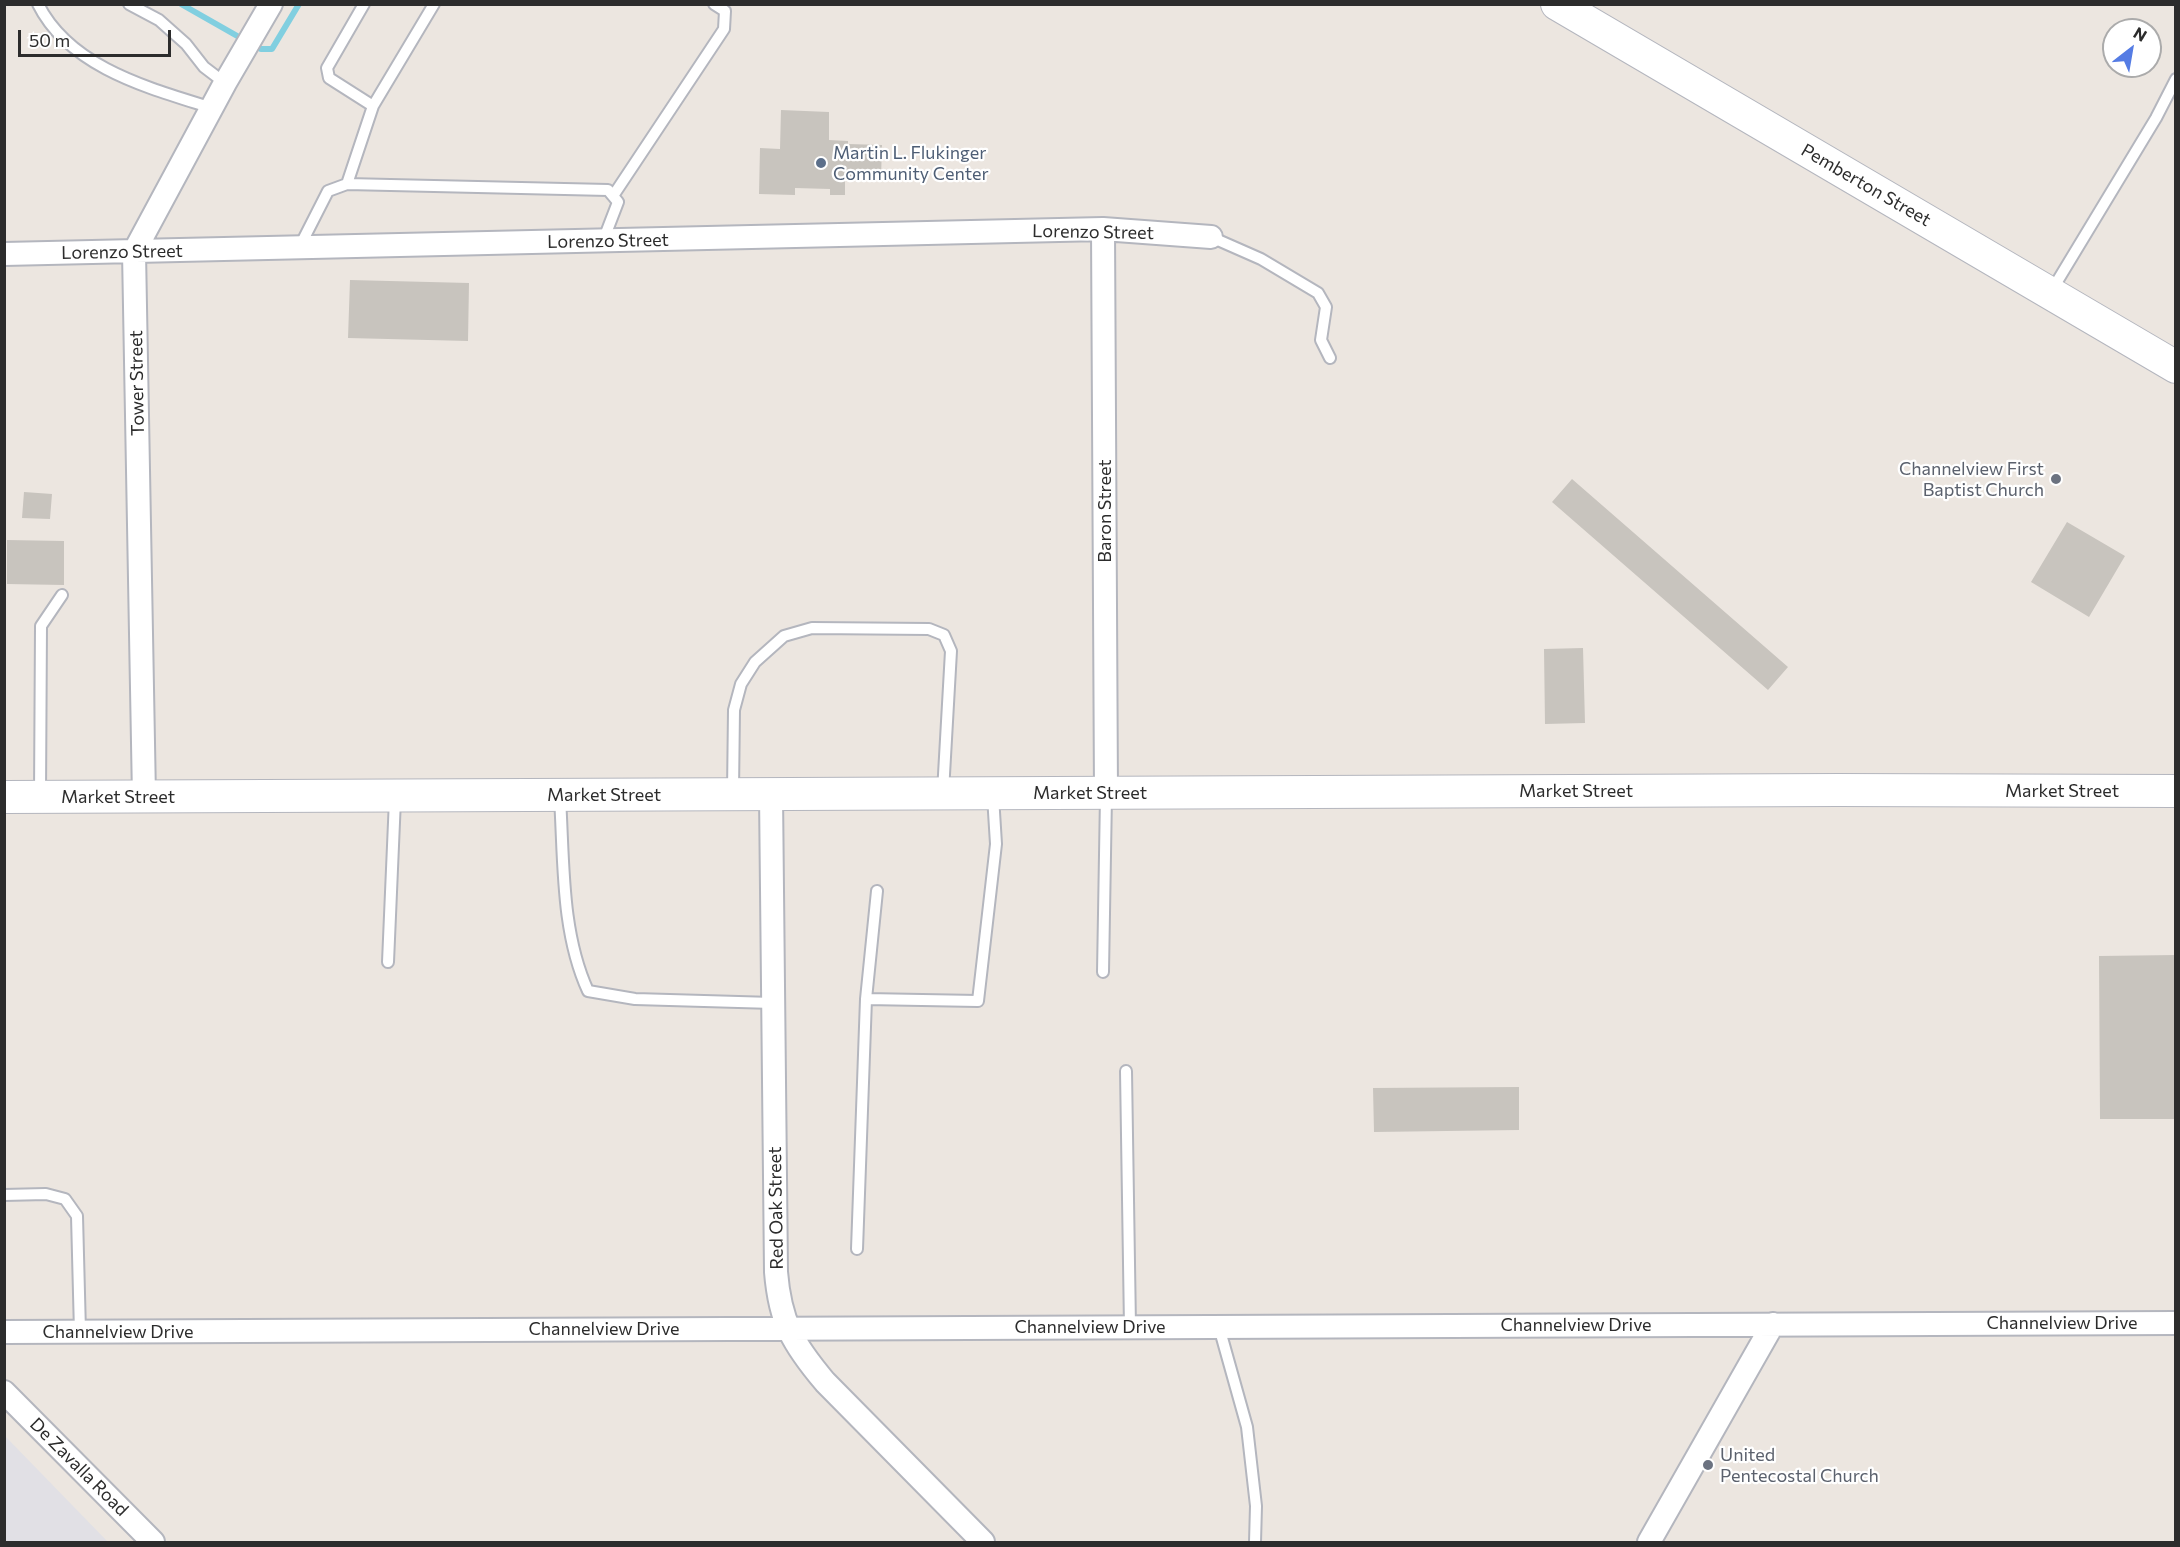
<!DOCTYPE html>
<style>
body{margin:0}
#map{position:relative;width:2180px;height:1547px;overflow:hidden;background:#ece6e0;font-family:Commissioner,sans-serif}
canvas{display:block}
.frame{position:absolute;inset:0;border:6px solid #2c2c2c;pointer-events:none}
.north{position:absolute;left:2102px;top:18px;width:60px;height:60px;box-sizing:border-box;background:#fff;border:2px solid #ababab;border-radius:50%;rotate:31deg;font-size:16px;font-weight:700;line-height:24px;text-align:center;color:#2c2c2c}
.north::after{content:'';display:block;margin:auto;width:21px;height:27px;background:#557ce4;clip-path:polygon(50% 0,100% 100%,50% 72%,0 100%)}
.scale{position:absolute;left:18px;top:30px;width:153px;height:27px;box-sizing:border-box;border:3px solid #2c2c2c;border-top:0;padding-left:8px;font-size:18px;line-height:21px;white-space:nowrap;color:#2c2c2c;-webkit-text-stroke:4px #fff;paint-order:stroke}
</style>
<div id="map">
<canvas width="2180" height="1547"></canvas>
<div class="frame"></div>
<div class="north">N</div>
<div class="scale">50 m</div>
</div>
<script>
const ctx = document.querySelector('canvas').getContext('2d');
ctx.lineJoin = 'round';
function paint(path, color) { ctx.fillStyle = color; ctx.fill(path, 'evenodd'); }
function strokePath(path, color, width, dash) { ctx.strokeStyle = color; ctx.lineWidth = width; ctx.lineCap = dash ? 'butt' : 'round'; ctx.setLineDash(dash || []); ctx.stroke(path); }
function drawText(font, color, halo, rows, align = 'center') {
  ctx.font = font + ' Commissioner,sans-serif'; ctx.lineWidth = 4.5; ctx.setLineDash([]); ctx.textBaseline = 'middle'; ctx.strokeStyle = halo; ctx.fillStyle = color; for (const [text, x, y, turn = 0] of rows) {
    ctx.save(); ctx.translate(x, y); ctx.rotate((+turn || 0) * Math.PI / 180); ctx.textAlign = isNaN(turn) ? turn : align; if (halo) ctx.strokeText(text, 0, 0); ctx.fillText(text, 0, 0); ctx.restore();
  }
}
const industrial = new Path2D(`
 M5,1436L108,1542H5Z`);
const stream = new Path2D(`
 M181,4L239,37
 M261,49H272L299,4`);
const building = new Path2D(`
 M781,110L829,112V140L848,141V144L882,145L881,178L845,177V195H830V189L795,188V195L759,194L760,148L780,149Z
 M350,280L469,283L468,341L348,338Z
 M1572,479L1788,667L1768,690L1552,502Z
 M24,492L52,494L50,519L22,518Z
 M2067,522L2125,556L2089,617L2031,582Z
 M7,540L64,541V585L7,584Z
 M1583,648L1585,723L1545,724L1544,649Z
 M2176,955V1119H2100L2099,956Z
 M1519,1087V1130L1374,1132L1373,1088Z`);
const lane = new Path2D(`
 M38,4C70,68 149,88 212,108
 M129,4L159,20L186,44L204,67L225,83
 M373,106L434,4
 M347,184L373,106L329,78L327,68L364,4
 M613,196L724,29L725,11L714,4
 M1211,237L1261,259L1318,293L1326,307L1321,340L1330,358
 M299,248L328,191L347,184L608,190L618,202L603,241
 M2052,290L2156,118L2176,79
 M733,791L734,710L741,684L755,662L784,636L812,628L929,629L944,635L951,651L943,792
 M40,794L41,626L62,595
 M560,798C564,862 561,932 588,991L635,999L773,1003
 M877,891L866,999L978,1001L996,844L993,796
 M388,962L395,799
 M1103,972L1106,796
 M1126,1071L1130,1327
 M4,1195L46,1194L65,1199L77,1216L80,1332
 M857,1249L866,999
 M1219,1327L1247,1427L1256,1506L1255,1542`);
const street = new Path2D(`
 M1103,229L1106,793
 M4,254L1103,229L1211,237
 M771,794L776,1272C780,1322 793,1344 825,1382L983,1542
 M144,797L134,252L225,83L271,4
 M4,1332L2176,1323
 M4,1392L153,1542
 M1649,1542L1773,1324`);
const secondary = new Path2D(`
 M1557,4L2176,367
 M4,797L1838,790L2176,791`);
const markers = [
 [821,163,6,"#5c6f8a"],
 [2056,479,6,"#6b7280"],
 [1708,1465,6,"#6b7280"]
];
const serviceNames = [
 ["Martin L. Flukinger",833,153],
 ["Community Center",833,174]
];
const streetNames = [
 ["Pemberton Street",1866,185,30],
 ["Lorenzo Street",1093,232,1],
 ["Lorenzo Street",608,241,-1],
 ["Lorenzo Street",122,252,-1],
 ["Tower Street",137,383,-91],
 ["Baron Street",1105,511,-90],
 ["Market Street",1576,791],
 ["Market Street",2062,791],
 ["Market Street",1090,793],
 ["Market Street",604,795],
 ["Market Street",118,797],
 ["Red Oak Street",776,1208,-91],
 ["Channelview Drive",2062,1323],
 ["Channelview Drive",1576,1325],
 ["Channelview Drive",1090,1327],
 ["Channelview Drive",604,1329],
 ["Channelview Drive",118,1332],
 ["De Zavalla Road",79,1467,45]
];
const worshipNames = [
 ["Channelview First",2044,469],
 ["Baptist Church",2044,490],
 ["United",1720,1455,"left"],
 ["Pentecostal Church",1720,1476,"left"]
];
paint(industrial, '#e1e0e5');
strokePath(stream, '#81cfe0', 6);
paint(building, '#c8c4be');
strokePath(lane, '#b4b6be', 14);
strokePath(street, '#b4b6be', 26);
strokePath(secondary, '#b4b6be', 34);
strokePath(lane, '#fff', 10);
strokePath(street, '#fff', 22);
strokePath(secondary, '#fff', 32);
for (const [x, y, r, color] of markers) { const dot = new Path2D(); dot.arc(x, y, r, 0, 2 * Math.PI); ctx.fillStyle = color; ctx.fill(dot); strokePath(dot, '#fff', 2); }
drawText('18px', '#4e5e75', '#fff', serviceNames, 'left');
drawText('18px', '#2c2c2c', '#fff', streetNames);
drawText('18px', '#5b616d', '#fff', worshipNames, 'right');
</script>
